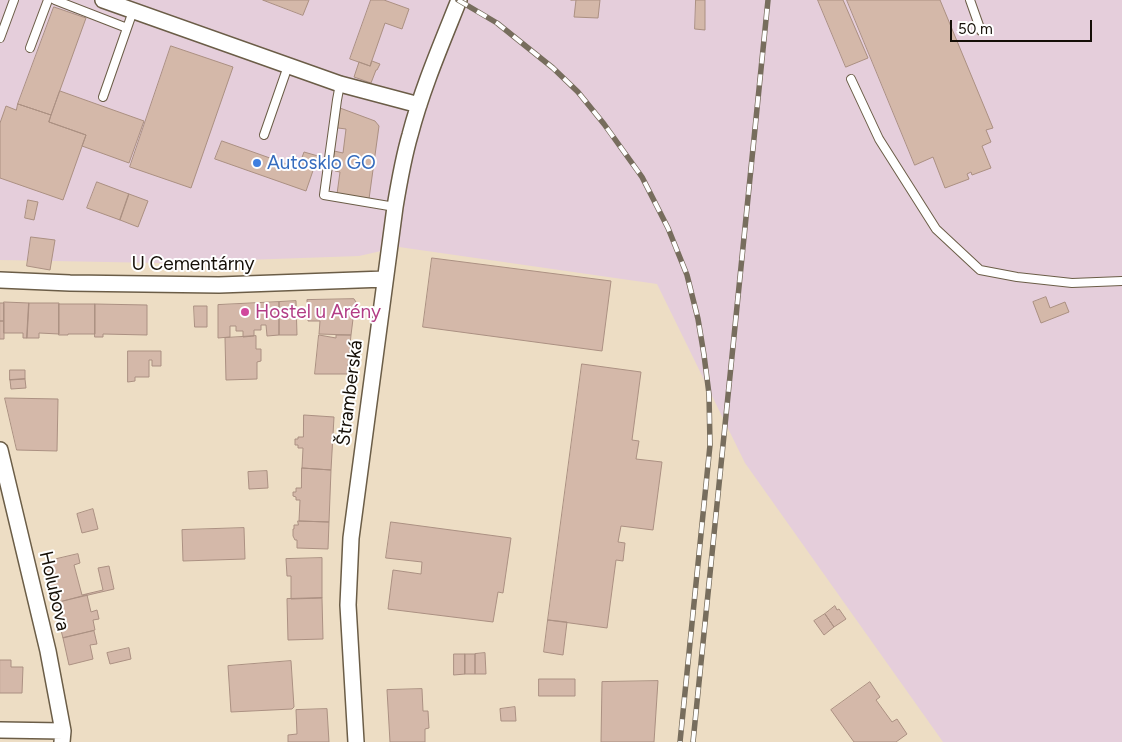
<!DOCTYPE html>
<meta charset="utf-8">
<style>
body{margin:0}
#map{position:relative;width:1122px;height:742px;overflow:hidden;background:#edddc4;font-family:Figtree,sans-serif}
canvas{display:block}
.scale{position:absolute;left:950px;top:20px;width:142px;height:22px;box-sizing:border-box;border:2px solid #150f07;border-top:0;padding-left:6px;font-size:15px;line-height:18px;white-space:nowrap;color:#150f07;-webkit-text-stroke:4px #fff;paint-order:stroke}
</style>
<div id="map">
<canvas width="1122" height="742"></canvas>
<div class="scale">50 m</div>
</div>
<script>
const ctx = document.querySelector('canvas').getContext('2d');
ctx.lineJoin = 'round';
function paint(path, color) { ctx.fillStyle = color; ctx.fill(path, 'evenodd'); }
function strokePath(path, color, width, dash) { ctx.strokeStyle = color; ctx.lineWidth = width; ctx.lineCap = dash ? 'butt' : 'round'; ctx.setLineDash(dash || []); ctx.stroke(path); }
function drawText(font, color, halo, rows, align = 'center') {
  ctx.font = font + ' Figtree,sans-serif'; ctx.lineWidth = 4; ctx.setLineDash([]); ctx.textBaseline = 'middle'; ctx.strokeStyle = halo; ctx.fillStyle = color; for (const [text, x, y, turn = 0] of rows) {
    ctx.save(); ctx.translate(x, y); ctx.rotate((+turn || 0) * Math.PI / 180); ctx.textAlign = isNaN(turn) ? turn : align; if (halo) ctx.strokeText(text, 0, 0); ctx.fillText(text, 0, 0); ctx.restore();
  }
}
const industrial = new Path2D(`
 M0,0H1122V742H943L745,463L657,284L399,247L359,256L160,263L0,260Z`);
const building = new Path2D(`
 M263,0H309L303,15Z
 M371,0H384L409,9L402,29L385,23L370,66L350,59Z
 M571,0H600L598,18L574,17L576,0Z
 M696,0H705V30L695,29Z
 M818,0H843L868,58L846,67Z
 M847,0H940L993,128L986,130L991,142L982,146L991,168L972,175L971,172L967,174L969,179L945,188L933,157L915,165Z
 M54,7L86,18L51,115L18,104Z
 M171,46L233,67L191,188L130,167Z
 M372,61L380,64L377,70H376L371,83L354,77L359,62L370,66Z
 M60,91L144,121L129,163L82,146L86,135L49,122Z
 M18,104L51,115L49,122L86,135L63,200L0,178V123L6,106L16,110Z
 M340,108L375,121L379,126L369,199L337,194L340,172L335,171L336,163H333L334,151L343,153L346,129L338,128Z
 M222,141L298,168L304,152L318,156L306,191L215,159Z
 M97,182L129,194L120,220L87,208Z
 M129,194L148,201L138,227L120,220Z
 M28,200L38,202L34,220L25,218Z
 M31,237L55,240L50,270L27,266Z
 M432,258L611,281L602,351L423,327Z
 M1046,297L1050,308L1065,302L1069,312L1041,323L1033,302Z
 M354,299L356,302L355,303L351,335L319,334L320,321H308L307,300Z
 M296,301L297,335H279V302Z
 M4,302L29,303L27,338H23V333H4Z
 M279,302V335L267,336L266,325H261V330H254V336L243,337V331H236V326H230V337L218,338V305Z
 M0,303H4V321H0Z
 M29,303H59V334L39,333V338H27Z
 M59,304H95V334H68V335H59Z
 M95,304L147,305V335L103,334V337H95Z
 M194,306H207V327H195Z
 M0,321H4V339H0Z
 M319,335L336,338V335H351L347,374H315Z
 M256,336V349H261V361L257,362V379L226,380L225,338Z
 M128,351H161V366H152V360H149V377H135V381L128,382Z
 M582,364L641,372L632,440L639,441L636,459L662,462L653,530L621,526L618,542L625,543L623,561L616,560L607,628L548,620Z
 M10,370H25V379L10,380Z
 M25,379L26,388L11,389L10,380Z
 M5,398L58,399L57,451L17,450Z
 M304,415L334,417L331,470L302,468L303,448H298V445H295V439H298V437H303Z
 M302,468L331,470L329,522L299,521L300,500H296V497L293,496V492H296V488H301Z
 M267,471L268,488L249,489L248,472Z
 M93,509L98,529L82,533L77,514Z
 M298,521L329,522L328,549L297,548V540H295L293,536V529H294V525H298Z
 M391,522L511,538L503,593L498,592L493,622L388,609L393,570L421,574L422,562L386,558Z
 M244,528L245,559L183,561L182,530Z
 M78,554L80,563L74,565L82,595L103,590L98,568L109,566L114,589L54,603L44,562Z
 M322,558V598L291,599V576H287L286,559Z
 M87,595L91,612L97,610L99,619L93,620L95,630L63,638L54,604Z
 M322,598L323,639L288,640L287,599Z
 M835,606L837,610L839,609L846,619L834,627L825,614Z
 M825,614L834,627L824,635L814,621Z
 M548,620L567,622L563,655L544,652Z
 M94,631L97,644L90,645L93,659L69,665L63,638Z
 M129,648L131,659L110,664L107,653Z
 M485,653L486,674H475V654Z
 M454,654H465V674L454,675Z
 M465,654H475V674H465Z
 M0,660H11V667H23L22,693H0Z
 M291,661L294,707L292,709L231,712L228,666Z
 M539,679H575V696H539Z
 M658,681L654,742H601L602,682Z
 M870,682L880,697L876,700L892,722L897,719L907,734L896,742H854L831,710Z
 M422,689L423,711H428L429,728L425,729V742H390L387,690Z
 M515,707L516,721H501L500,709Z
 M327,709L329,742H288V735L297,734L296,710Z`);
const lane = new Path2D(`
 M55,0L127,28
 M970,0L981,31
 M0,38L14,0
 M30,48L48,0
 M851,79L879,139L936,229L980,270L1017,277L1072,283L1122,281
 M340,84L337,100L324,195L395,207
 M103,97L133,11
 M264,135L288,66`);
const street = new Path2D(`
 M103,0L340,84L419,105
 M0,280L70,283L219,285L385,279
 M0,450L48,651L63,731L62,742
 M0,730L63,731
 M356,742L348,605L351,538L395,207C399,183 403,159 410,135C422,89 441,45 459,0`);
const rail = new Path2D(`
 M458,0L497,23L553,68L578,92L604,124L642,177L668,228L687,275L698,319L704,355L709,394L710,445L680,742
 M693,742L768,0`);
const markers = [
 [257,163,5,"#3f7fe0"],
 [245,312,5,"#d1479c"]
];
const shopNames = [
 ["Autosklo GO",267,163]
];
const streetNames = [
 ["U Cementárny",193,264],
 ["Štramberská",350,393,-83],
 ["Holubova",54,591,77]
];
const hotelNames = [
 ["Hostel u Arény",255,312]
];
paint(industrial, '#e5cedb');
paint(building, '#d4b8a9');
strokePath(building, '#ab9082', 1);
strokePath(lane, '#6b5d47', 10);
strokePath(street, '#6b5d47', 18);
strokePath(lane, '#fff', 8);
strokePath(street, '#fff', 15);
strokePath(rail, '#776d5d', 5.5);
strokePath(rail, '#fff', 4, [11]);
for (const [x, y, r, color] of markers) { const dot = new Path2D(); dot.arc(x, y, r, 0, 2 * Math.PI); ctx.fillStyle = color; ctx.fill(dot); strokePath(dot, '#fff', 2); }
drawText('19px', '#366cbe', '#fff', shopNames, 'left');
drawText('19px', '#150f07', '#fff', streetNames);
drawText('19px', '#b23c85', '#fff', hotelNames, 'left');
</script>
